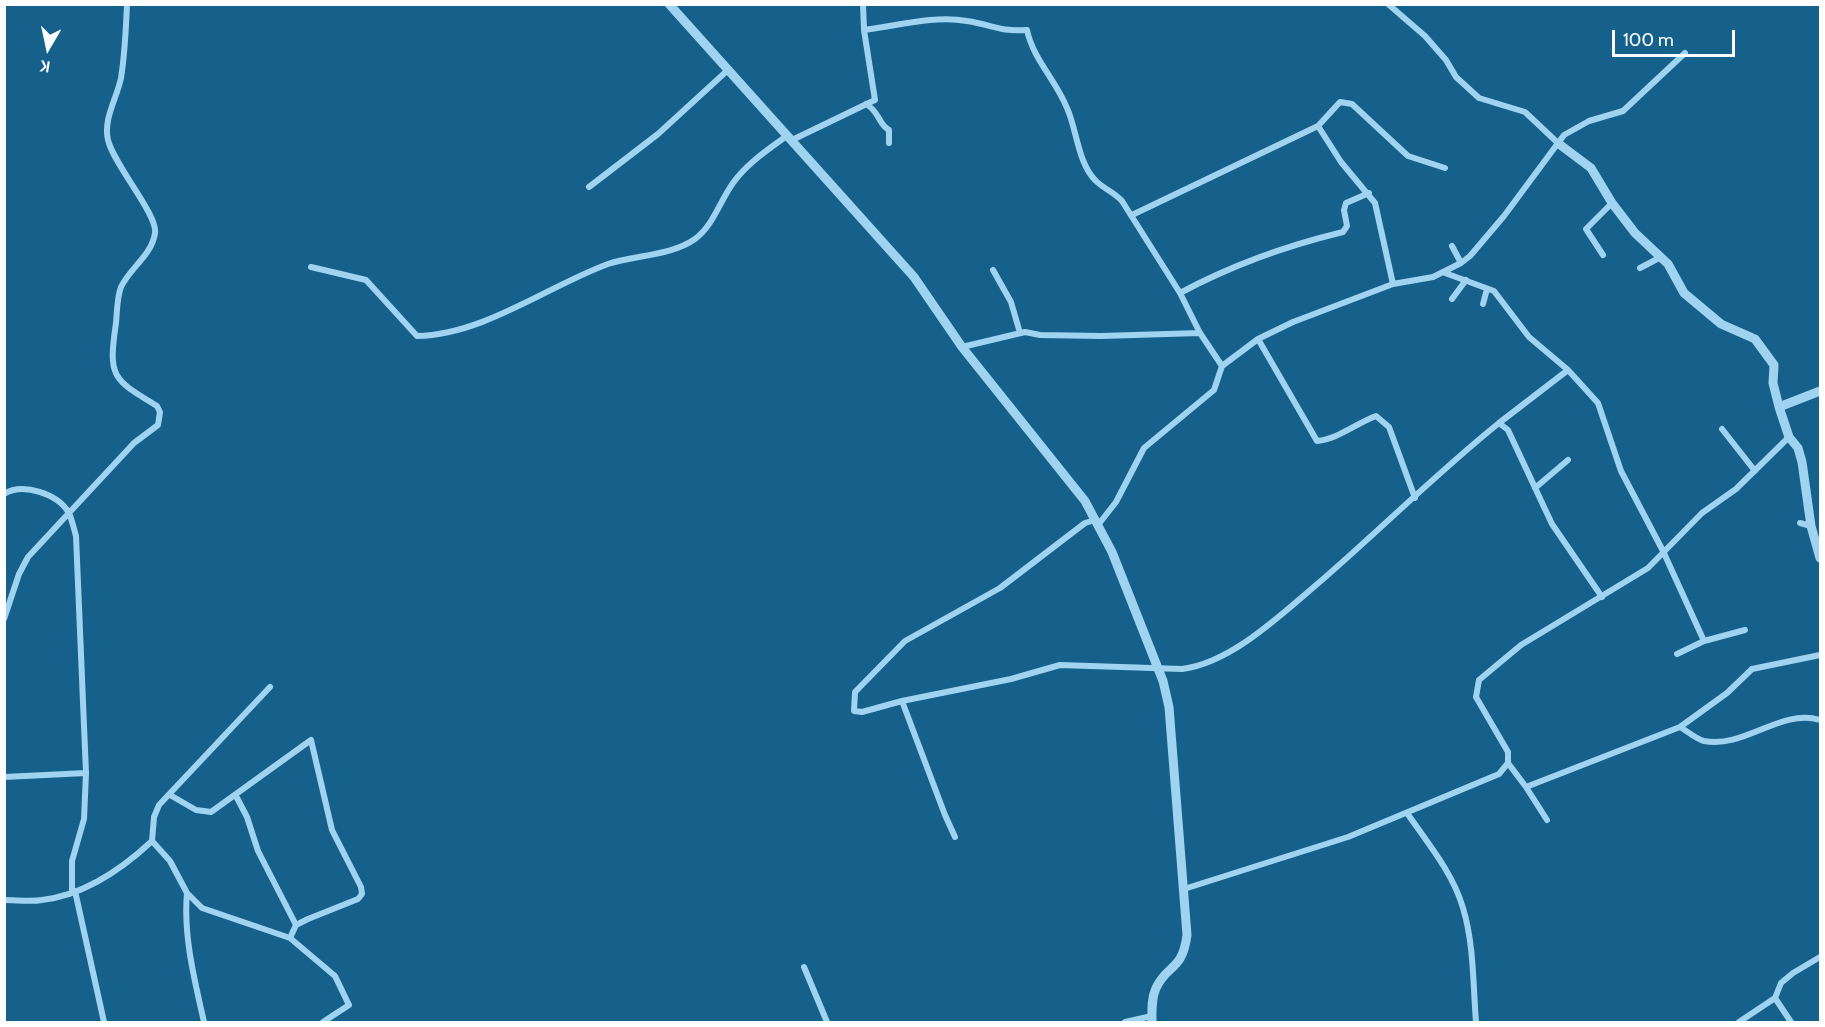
<!DOCTYPE html>
<style>
body{margin:0}
#map{position:relative;width:1825px;height:1027px;overflow:hidden;background:#15618c;font-family:Cabin,sans-serif}
canvas{display:block}
.frame{position:absolute;inset:0;border:6px solid #fff;pointer-events:none}
.north{position:absolute;left:18px;top:18px;width:60px;height:60px;-webkit-text-stroke:4px #15618c;paint-order:stroke;rotate:189deg;font-size:16px;font-weight:700;line-height:24px;text-align:center;color:#fff}
.north::after{content:'';display:block;margin:auto;width:21px;height:27px;background:#fff;clip-path:polygon(50% 0,100% 100%,50% 72%,0 100%)}
.scale{position:absolute;left:1612px;top:30px;width:123px;height:27px;box-sizing:border-box;border:3px solid #fff;border-top:0;padding-left:8px;font-size:18px;line-height:21px;white-space:nowrap;color:#fff;-webkit-text-stroke:4px #15618c;paint-order:stroke}
</style>
<div id="map">
<canvas width="1825" height="1027"></canvas>
<div class="frame"></div>
<div class="north">K</div>
<div class="scale">100 m</div>
</div>
<script>
const ctx = document.querySelector('canvas').getContext('2d');
ctx.lineJoin = 'round';
function strokePath(path, color, width, dash) { ctx.strokeStyle = color; ctx.lineWidth = width; ctx.lineCap = dash ? 'butt' : 'round'; ctx.setLineDash(dash || []); ctx.stroke(path); }
const minor = new Path2D(`
 M1388,4L1425,36L1446,60L1456,77L1479,98L1525,112L1559,144
 M864,30C897,26 934,15 967,21C993,25 999,32 1027,30C1033,59 1056,80 1067,108C1077,130 1078,164 1096,181C1104,189 1114,192 1122,201L1180,293L1200,333L1222,366
 M866,104C880,112 878,124 889,130V143
 M1318,126L1341,162L1375,203L1393,284
 M792,140L875,100L864,30L863,4
 M589,187L658,134L729,69
 M1132,215L1318,126L1340,102L1352,104L1408,156L1445,168
 M1452,246L1461,263
 M1603,255L1586,229L1612,203
 M311,267L366,280L417,336C483,335 548,286 608,264C635,255 671,256 695,239C713,226 720,201 733,183C747,163 769,149 788,135
 M1640,268L1661,257
 M993,270L1011,302L1020,333
 M1445,273L1494,291L1529,337L1568,370L1598,403L1621,471L1663,551L1704,641
 M1180,293C1232,265 1285,246 1343,232L1347,226L1344,210L1346,203L1369,193
 M1452,299L1466,280
 M1483,304L1487,289
 M1258,339L1317,441C1338,439 1355,424 1376,416L1389,427L1415,498
 M962,347L1025,332L1040,335L1101,336L1200,333
 M1499,423L1568,370
 M1722,429L1755,471
 M1535,488L1568,460
 M4,494C23,482 58,494 69,513C72,520 74,529 76,536L86,773L84,819L72,861V892
 M1800,523L1811,526
 M1098,525L1116,502L1144,448L1214,390L1222,366L1258,339L1293,322L1393,284L1433,277L1461,263L1470,256L1504,216L1564,135L1589,121L1623,111L1685,53
 M4,619L19,574L28,557L134,443L158,425L160,412L157,406C112,379 108,377 116,323C117,312 117,297 121,287C130,268 152,255 155,233C158,215 114,165 108,140C103,119 117,98 121,78C125,53 126,29 127,4
 M1677,654L1704,641L1745,630
 M902,701L862,712L854,711L855,692L905,641L1000,588L1085,523L1095,520
 M1680,727C1687,731 1696,739 1704,741C1745,749 1780,708 1820,720
 M1508,763L1526,787L1680,727L1727,693L1752,669L1820,655
 M4,777L86,773
 M1526,787L1547,820
 M170,795L196,810L211,812L311,740L332,830L361,887L362,894L358,899L308,919L296,925L290,938
 M236,796L247,817L258,851L296,925
 M1407,813C1427,842 1453,873 1463,908C1474,944 1473,985 1476,1022
 M955,837L945,815L902,701L1011,679L1060,665L1182,669C1232,663 1284,612 1322,580C1382,528 1438,472 1499,423L1508,430L1552,524L1602,597
 M152,841L154,817L159,805L270,687
 M1184,889L1348,837L1499,774L1508,763V752L1476,697L1479,680L1521,645L1648,568L1702,513L1736,489L1789,437
 M75,891L104,1022
 M187,893C183,936 195,982 204,1022
 M4,900C17,900 30,902 42,900C85,895 121,870 152,841L170,861L187,893L202,908L290,938L335,976L349,1005L323,1022
 M804,967L827,1022
 M1775,998L1791,1022
 M1125,1022L1152,1016
 M1739,1022L1775,998L1781,983L1793,973L1820,957`);
const tertiary = new Path2D(`
 M669,4L914,277L962,347L1085,501L1112,552L1163,681L1169,707L1187,935C1182,972 1168,963 1156,988C1151,999 1152,1011 1152,1022
 M1559,144L1591,168L1612,203L1635,233L1668,264L1684,293L1721,324L1755,339L1774,365L1773,383L1779,407L1789,437L1798,448L1802,462L1811,526L1820,558
 M1779,407L1820,391`);
strokePath(minor, '#9fd3f0', 6);
strokePath(tertiary, '#9fd3f0', 9);
</script>
